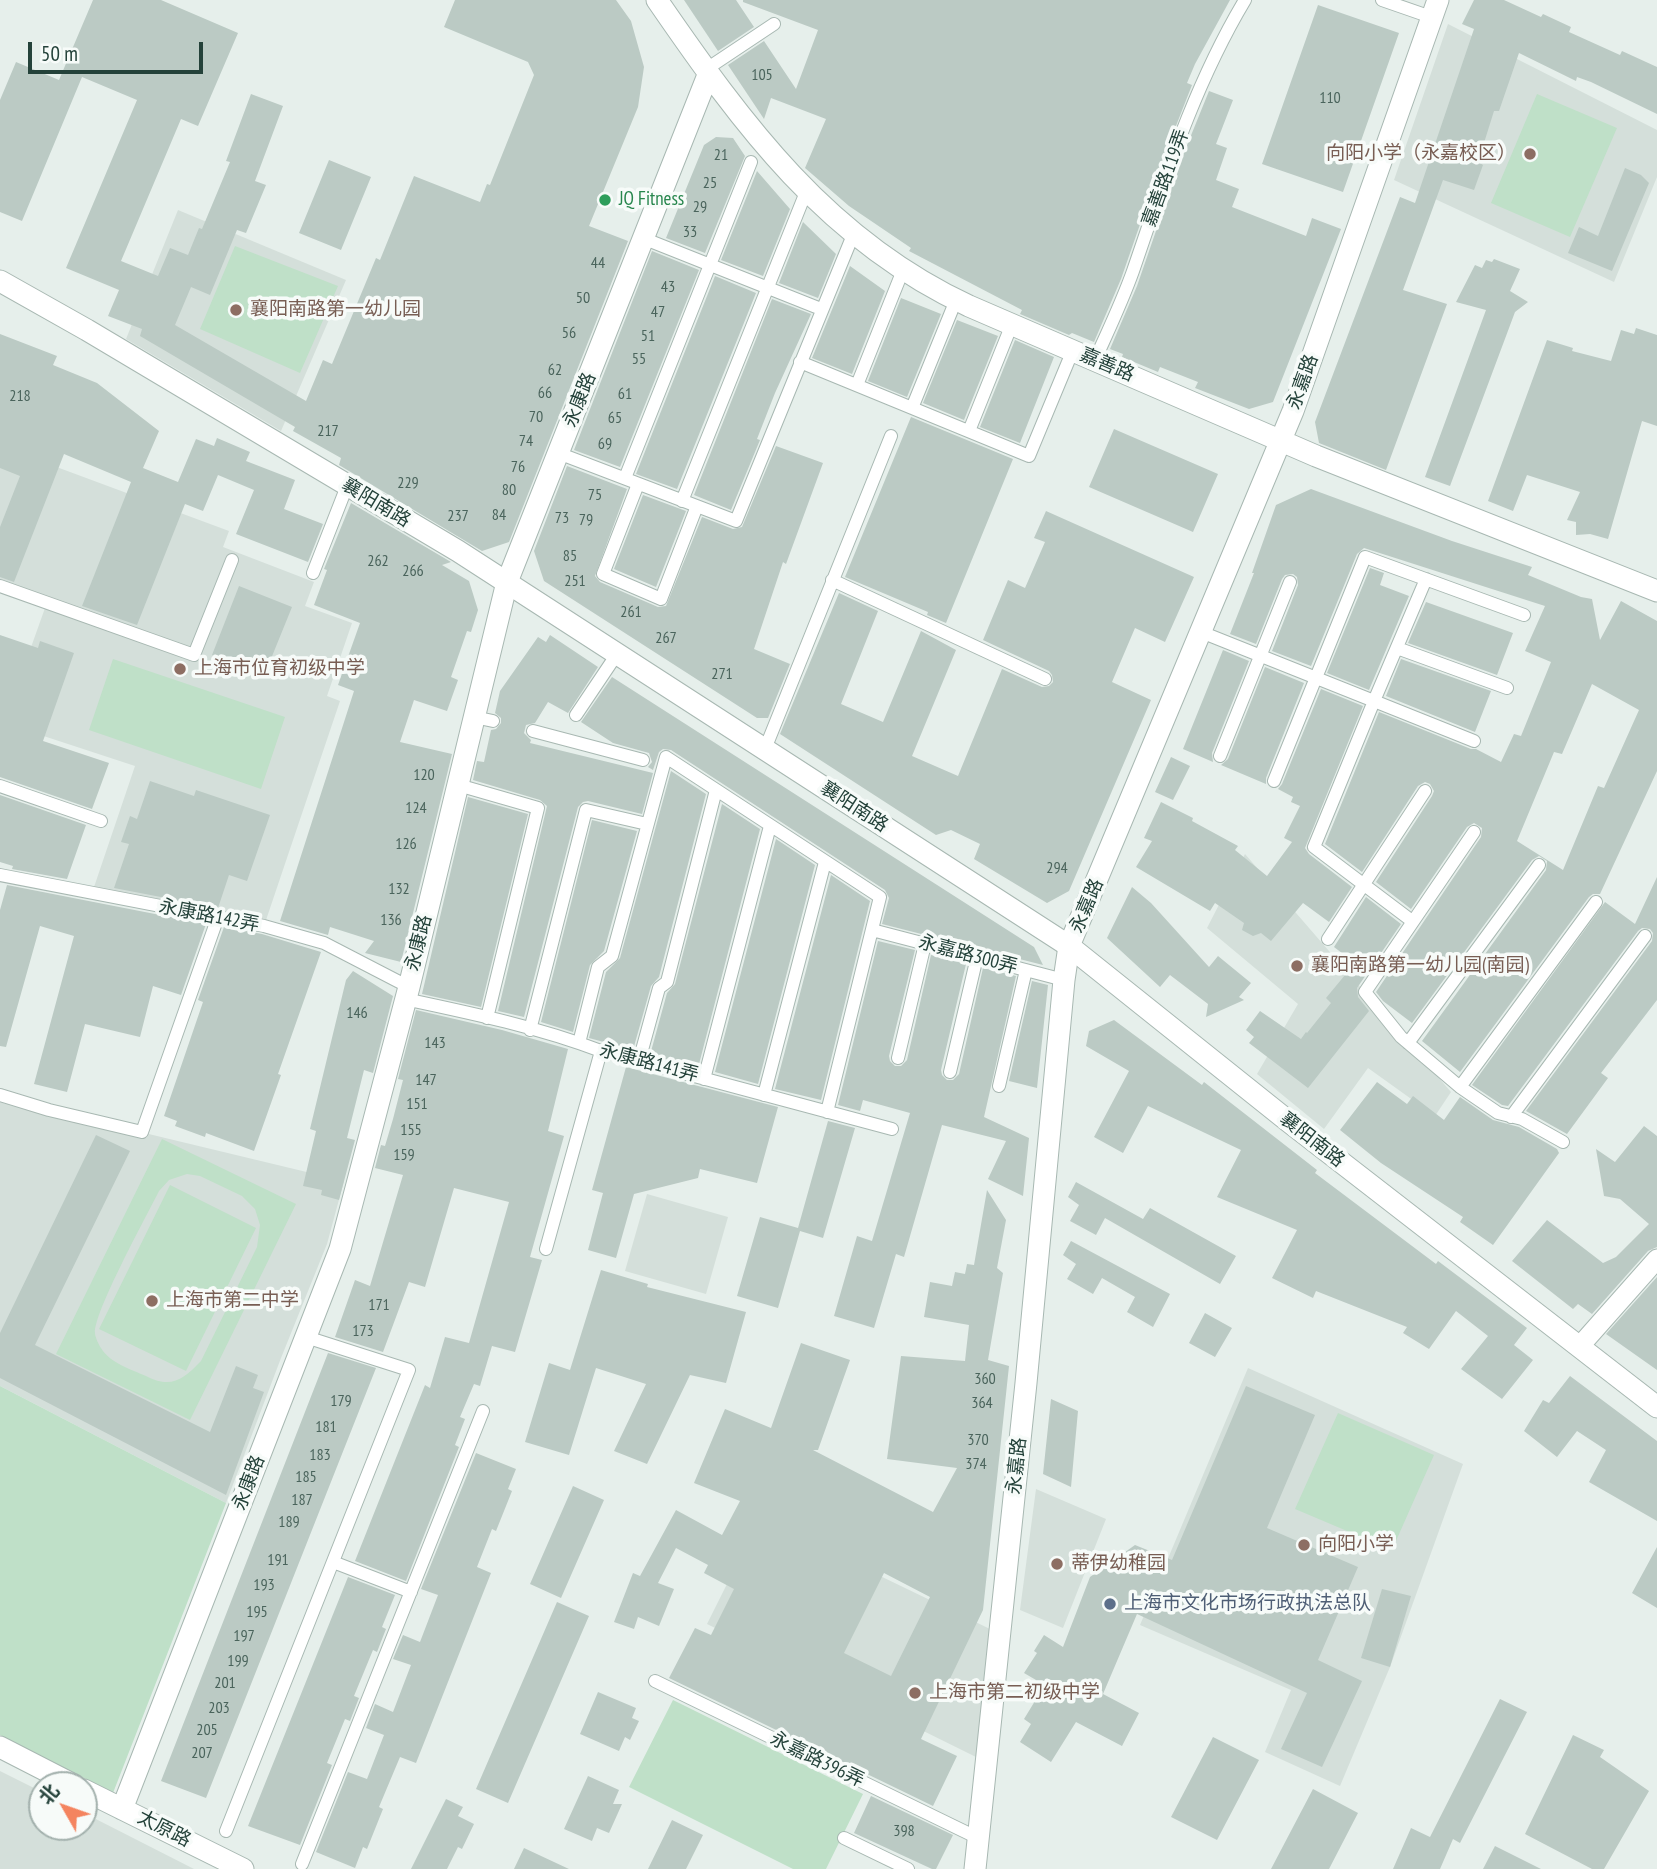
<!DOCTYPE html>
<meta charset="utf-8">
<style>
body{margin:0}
#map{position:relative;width:1657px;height:1869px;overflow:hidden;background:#e6efeb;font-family:"PT Sans Narrow","Noto Sans SC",sans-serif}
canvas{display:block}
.north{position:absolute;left:28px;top:1771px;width:70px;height:70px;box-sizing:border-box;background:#f7fbf9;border:2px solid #a3b1ad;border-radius:50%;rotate:310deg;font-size:19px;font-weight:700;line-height:28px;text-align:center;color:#24423a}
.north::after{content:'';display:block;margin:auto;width:24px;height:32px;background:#f4845f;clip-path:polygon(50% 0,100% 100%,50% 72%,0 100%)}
.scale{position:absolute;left:28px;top:42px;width:175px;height:32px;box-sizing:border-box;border:4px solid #24423a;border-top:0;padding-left:9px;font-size:21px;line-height:24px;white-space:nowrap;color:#24423a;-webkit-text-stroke:5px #f7fbf9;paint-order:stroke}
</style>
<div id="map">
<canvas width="1657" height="1869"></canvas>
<div class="north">北</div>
<div class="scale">50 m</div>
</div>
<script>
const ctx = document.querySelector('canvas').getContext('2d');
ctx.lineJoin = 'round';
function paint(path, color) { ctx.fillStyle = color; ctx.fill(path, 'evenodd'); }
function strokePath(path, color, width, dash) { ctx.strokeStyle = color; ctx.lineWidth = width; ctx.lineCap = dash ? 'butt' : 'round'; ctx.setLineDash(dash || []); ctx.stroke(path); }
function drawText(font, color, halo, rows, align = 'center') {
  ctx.font = font + ' "PT Sans Narrow","Noto Sans SC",sans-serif'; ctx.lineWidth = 7; ctx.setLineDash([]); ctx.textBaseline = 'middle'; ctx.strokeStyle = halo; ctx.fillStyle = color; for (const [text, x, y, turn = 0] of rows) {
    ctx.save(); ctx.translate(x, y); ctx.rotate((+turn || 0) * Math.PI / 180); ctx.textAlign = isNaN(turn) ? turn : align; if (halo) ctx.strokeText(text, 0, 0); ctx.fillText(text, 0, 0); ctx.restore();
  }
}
const built = new Path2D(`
 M1448,24L1657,130V177L1614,282L1394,180Z
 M178,210L346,280L281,431L126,339Z
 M0,446L229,531L223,547L314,582L305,606L352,623L327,696L340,701L264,926L92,893L135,766L4,723L45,608L0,592Z
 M1245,854L1451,1092L1435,1116L1368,1068L1324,1129L1257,1074L1298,1004L1207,928Z
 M0,1095L49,1110L344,1181L327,1244L281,1358L226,1503L0,1386Z
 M647,1194L728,1217L706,1294L625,1271Z
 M1248,1368L1463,1464L1390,1667L1340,1786L1265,1752L1291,1690L1140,1625Z
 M1036,1489L1106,1519L1063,1628L1020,1610Z
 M760,1518L990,1629L976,1757L707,1624Z
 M0,1771L42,1792V1827H84V1813L194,1869H0Z`);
const green = new Path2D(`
 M1537,94L1617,128L1570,237L1491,203Z
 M235,246L338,286L300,373L200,329Z
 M113,659L285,717L261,789L89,730Z
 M162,1139L296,1204L190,1420L56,1354ZM187,1174L200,1176L242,1196L255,1209L260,1225L257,1247L201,1361C183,1380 171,1389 146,1376C130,1369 110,1363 101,1348C99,1345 95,1337 95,1333C94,1312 146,1217 159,1191L169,1180Z
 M170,1185L256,1228L186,1371L99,1329Z
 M0,1386L226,1503L113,1793L0,1735Z
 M1338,1413L1434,1455L1392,1550L1295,1509Z
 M673,1700L863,1794L826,1869H793L629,1787Z`);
const building = new Path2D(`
 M93,0H161L238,33L198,126L181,119L121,261L158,276L170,248L188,255L199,228L202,229L230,162L226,161L251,94L283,106L255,181L266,185L246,233L237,230L210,295L191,287L175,325L306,401L323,360L332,364L376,258L380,260L414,176L480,202L487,184L490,185L534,75L528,62L444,27L455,0H616L631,21L644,67L638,107L589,226L628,241L509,542L482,551L339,465L341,458L293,431L295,427L140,336L142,329L108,316L119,290L66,268L137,100L82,77L22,221L0,212V100L16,62L59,80Z
 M684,0H736L754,27L718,51Z
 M743,0H1230L1195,64L1187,83L1192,85L1161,164L1121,279L1094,342L1072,333L1069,335L1020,314L1022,310L909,251L911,248L849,206L805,168L826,119L771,98L764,119L728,65L764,41L796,89L818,30L743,2Z
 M1474,0H1504L1541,17L1543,14L1571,27L1569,32L1620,55L1622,51L1657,67V114L1591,82L1577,77L1576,81L1519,53L1499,111H1494L1478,162L1483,165L1474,190L1443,180L1403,290L1447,304L1386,470L1319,443L1315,422L1400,197L1415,203L1474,29L1462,24Z
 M1318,5L1399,33L1343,192L1262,164Z
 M1209,91L1233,100L1216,144L1227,148L1216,180L1239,189L1232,207L1306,236L1312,218L1341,229L1273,402L1249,409L1195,388L1198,382L1160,367L1158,372L1122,357L1123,354L1110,349L1137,286L1177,170Z
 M716,137L733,138L745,156L705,253L666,238L704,145Z
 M329,160L371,177L341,250L299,233Z
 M1625,168L1641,175L1649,183L1612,271L1568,253L1579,227L1598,236Z
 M757,171L790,209L763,276L721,260Z
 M803,222L836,254L818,298L779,283Z
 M652,251L699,270L620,467L574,450Z
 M1494,259L1520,269L1510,291L1528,302L1515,312L1450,486L1425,477L1486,310L1456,302L1475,265L1482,268L1486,260L1492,262Z
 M850,266L885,291L852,374L812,358Z
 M715,276L756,293L677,489L636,474Z
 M901,298L941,314L907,397L868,381Z
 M772,299L811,314L775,393L757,439L760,440L731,510L694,495Z
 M957,320L998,336L964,420L923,403Z
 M1636,328L1657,335V426L1642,421L1608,539L1590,534L1576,535V522L1567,520L1580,492L1527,475L1513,511L1488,501L1547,340L1573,348L1572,351L1611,361L1621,330L1634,334Z
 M0,334L57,356L53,365L97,383L159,431L143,468L178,482L196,439L214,446L217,438L250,452L246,461L295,480L284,509L323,524L308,562L236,534L254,490L218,475L203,511L185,504L137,625L82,606L131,482L64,454L14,582L0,577V527L20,476L0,468Z
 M1015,340L1054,357L1020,443L980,427Z
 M911,417L1013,459L946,623L927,615L928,612L845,577Z
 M1114,429L1218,474L1193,532L1089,487Z
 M776,446L823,463L786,564L783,562L754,649L790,664L768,718H757L544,581L534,551L567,466L627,489L595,576L600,582L658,607L666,606L702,517L733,529L742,527Z
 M1311,489L1452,541L1532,567L1528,575L1581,597L1592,599L1600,640L1621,601L1657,621V771L1600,894H1593L1589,897L1460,1072L1422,1041L1546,870L1547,861L1539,856L1532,860L1412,1023L1383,1001L1376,992L1481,837L1482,828L1474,823L1467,827L1411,909L1376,882L1432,796L1434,791L1430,784L1425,782L1418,786L1362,872L1325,844L1379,712L1471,749H1476L1501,762L1514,734L1521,736L1551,662L1525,651L1545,606L1364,548L1357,554L1311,666L1272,651L1298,585L1297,577L1293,574L1285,575L1282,579L1256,644L1230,634L1254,573H1252L1276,505ZM1592,684L1639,710L1604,788L1598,786L1563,870L1517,841L1554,752L1562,754Z
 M643,495L686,511L656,587L614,569Z
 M351,503L451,562L442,565L469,581L478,610L471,632L467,631L451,677L458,680L447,711L414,700L400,742L452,754L401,962L365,953L374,941L330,927L328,935L280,921L354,691L338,685L360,623L314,605L327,570L324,569Z
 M1046,511L1194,577L1165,642L1135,628L1112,682L1151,700L1069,891L1047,903L974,859L980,844L951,830L936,835L780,734L839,593L878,611L841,704L883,722L921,631L956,650L912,756L958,776L1002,669L1042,687L1049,686L1053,682L1052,675L1049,671L983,640L1008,580L1025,588L1045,542L1034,538Z
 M1370,568L1384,573L1380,585L1409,596L1369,690L1327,673Z
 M239,586L292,607L264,676L212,655Z
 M1426,602L1513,633L1497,675L1408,643Z
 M0,635L38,648L40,641L74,653L43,741L109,763L92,809L0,777Z
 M550,635L598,667L568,713L548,702L535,723L526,725L524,733L531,740L530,743L653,773L642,814L588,801L583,802L578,807L524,1017L498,1011L547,806L540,800L473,780L477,761L484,762L491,730L496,729L501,723V718L495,713L500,691L538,637L546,642Z
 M1223,650L1249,661L1212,753L1213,762L1183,749Z
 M1401,659L1491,691L1475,732L1386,696Z
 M1265,667L1304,683L1266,778V784L1221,765L1228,759Z
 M612,677L1034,947L1043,965L882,924L889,898L885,890L671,750L663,749L659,752L653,770L648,767L652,762L649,753L613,743L581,722Z
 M1321,689L1363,706L1305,848L1309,854L1352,887L1329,922L1303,903L1271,941L1261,933L1253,936L1242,930L1244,923L1215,903L1210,911L1136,867L1152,841L1144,838L1161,802L1193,818L1192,821L1238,846L1235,850L1267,876L1292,842L1284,838L1300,806L1291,802L1293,797L1278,789L1282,784Z
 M1171,757L1190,766L1173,800L1155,792Z
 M671,771L706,794L659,977L651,986L633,1050L589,1038L606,972L620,958Z
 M150,781L194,796L196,790L270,815L247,881L229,875L218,908L114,888L129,844L121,842L130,816L137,819Z
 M0,795L86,825L67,879L12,869L13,866L0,862Z
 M468,797L528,814L481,1007L422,994Z
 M722,804L760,829L698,1068L650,1055L667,993L675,984Z
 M592,820L637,831L604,951L590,965L573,1032L541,1022Z
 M776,839L815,865L758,1084L715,1072Z
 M831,875L870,901L821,1100L775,1089Z
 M1657,877V1000L1601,1073L1608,1078L1567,1134L1526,1111L1652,941L1653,933L1650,929L1642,928L1638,931L1508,1106L1502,1105L1472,1085L1605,902L1635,924Z
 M7,885L206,924L181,995L153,986L140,1037L85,1024L67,1092L34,1084L74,936L40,926L6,1047L0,1046V910Z
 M1132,887L1151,903L1209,967L1218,956L1251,983L1239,997L1244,1000L1206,1017L1208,1004L1170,975L1160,987L1107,938Z
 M1366,897L1401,924L1357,988L1358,997L1369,1011L1308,1088L1249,1043L1254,1037L1246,1030L1260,1011L1301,1039L1306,1032L1307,1033L1331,1003L1326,998L1355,963L1334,947Z
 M224,927L262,934L321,952L278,1074L281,1075L254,1151L206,1133L205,1137L175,1126L177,1121L164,1116L203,1002L198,1000Z
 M878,941L915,950L889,1056L890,1061L895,1066H901L907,1060L931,955L966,964L941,1070L942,1075L947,1080H953L959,1074L983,968L1016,976L984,1117L1029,1138L1023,1196L988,1179L1006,1141L942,1125L904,1257L896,1254L874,1328L834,1316L857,1236L872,1241L910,1113L863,1100L860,1111L838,1105Z
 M353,971L393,996L373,1073L364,1070L347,1138L355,1140L339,1200L321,1195L322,1190L303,1186L316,1131L310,1129L346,980Z
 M1032,981L1048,985L1037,1088L1009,1081Z
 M416,1010L502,1030L568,1049L548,1131L564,1136L530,1257L542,1260L515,1352L492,1346L480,1386L474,1384L460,1417L465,1419L455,1445L459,1447L406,1581L355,1561L425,1385L430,1388L445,1337L469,1343L509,1202L454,1188L425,1287L409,1282L383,1352L335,1337L355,1280L370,1286L403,1175L375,1168L381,1145L385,1146L393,1119L403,1080L398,1079Z
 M1114,1020L1202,1085L1204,1082L1317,1170L1315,1173L1436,1264L1438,1261L1527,1328L1514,1345L1533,1360L1502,1399L1461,1369L1488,1336L1456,1311L1429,1349L1403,1333L1407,1327L1316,1291L1313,1298L1272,1278L1297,1230L1217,1197L1241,1150L1148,1106L1123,1153L1094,1137L1129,1071L1086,1046L1089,1031Z
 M626,1067L778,1107L757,1183L700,1169L698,1178L634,1194L616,1258L588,1250L603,1193L592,1190Z
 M1377,1082L1407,1104L1413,1096L1444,1120L1460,1097L1493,1120L1519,1127L1557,1149L1559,1153L1493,1245L1460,1222L1463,1217L1381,1163L1340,1130Z
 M828,1121L855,1128L823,1238L800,1231L778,1308L737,1296L760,1217L798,1228Z
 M1644,1126L1657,1136V1247L1648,1251L1592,1314L1578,1304L1573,1309L1512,1261L1547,1220L1603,1263L1616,1257L1649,1224L1620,1199L1604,1196L1596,1149L1615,1162Z
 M96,1135L130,1151L35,1345L210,1432L236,1366L258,1375L253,1388L264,1392L226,1495L0,1378V1333Z
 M1076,1182L1143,1219L1150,1208L1236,1256L1220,1284L1105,1218L1096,1235L1070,1221L1079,1205L1068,1197Z
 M987,1190L1006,1220L997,1268L1003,1273L988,1360L1009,1366L983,1610L921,1739L957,1756L933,1806L669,1678L695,1628L711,1635L734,1589L704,1573L708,1565L676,1548L658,1583L674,1589L659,1626L638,1617L634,1629L614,1622L633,1573L640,1576L676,1510L722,1535L740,1501L694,1483L725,1409L771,1428L801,1343L850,1360L818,1450H813L933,1512L957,1468L887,1459L901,1356L965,1361L969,1325L924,1317L930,1282L952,1286L955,1272L965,1274L967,1264L974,1265ZM884,1573L930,1597L891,1676L844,1653Z
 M1071,1241L1170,1294L1153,1327L1127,1312L1135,1297L1102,1278L1093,1294L1067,1279L1076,1264L1063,1255Z
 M601,1270L648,1284L647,1287L746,1312L726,1383L690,1375L647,1464L614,1451L646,1384L596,1368L569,1455L525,1442L549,1363L570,1370Z
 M1657,1277V1370L1606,1334Z
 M1205,1313L1232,1328L1215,1357L1189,1343Z
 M328,1353L376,1368L206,1798L161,1781Z
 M1570,1376L1657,1441V1521L1589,1482L1606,1450L1577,1431L1557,1457L1524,1431L1543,1400L1549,1403Z
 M1246,1386L1315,1415L1267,1528L1358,1567L1318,1660L1362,1681L1322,1767L1281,1749L1307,1693L1137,1614L1103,1694L1139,1713L1122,1746L1076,1722L1051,1762L1020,1742L1031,1724L1024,1719L1035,1701L1026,1696L1036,1680L1024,1673L1037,1653L1034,1651L1044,1635L1063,1647L1090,1577L1135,1545L1172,1560Z
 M1051,1399L1078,1411L1071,1487L1043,1474Z
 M476,1453L516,1469L508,1489L512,1491L496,1531L492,1529L477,1567L491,1573L416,1763L400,1757L379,1807L383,1809L367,1849L363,1847L355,1868L316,1852L348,1772L367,1779L384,1735L366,1728L375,1704L393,1712L411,1665L393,1659L403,1635L420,1642L438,1595L421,1589Z
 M573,1486L604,1500L561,1598L530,1584Z
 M1657,1547V1608L1632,1593Z
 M348,1577L395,1595L382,1627L386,1629L377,1652L373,1650L354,1696L359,1698L350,1721L345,1719L327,1763L332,1765L300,1845L248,1826Z
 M1382,1589L1411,1596L1390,1667L1361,1658Z
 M557,1602L589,1616L508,1803L476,1789Z
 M598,1692L636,1708L632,1718L639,1721L630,1740L625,1737L619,1751L580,1734Z
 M1500,1699L1527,1712L1460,1843L1453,1839L1440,1869H1393L1411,1828L1430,1837Z
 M1573,1735L1604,1750L1600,1757L1649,1791L1604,1869H1592L1525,1834Z
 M1213,1737L1259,1760L1217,1840L1171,1817Z
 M588,1776L619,1790L613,1804H622L609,1833L597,1828L592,1841L564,1829Z
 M1313,1789L1358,1813L1329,1869H1271Z
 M871,1796L953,1835L936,1869H932L854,1833Z
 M446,1799L463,1807L458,1816L474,1824L462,1849L458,1847L447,1869H411Z
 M672,1820L703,1835L686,1869H648Z
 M1495,1846L1541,1869H1483Z
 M524,1848L569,1869H514Z`);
const service = new Path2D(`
 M1382,0L1431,17
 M705,70L774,24
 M645,239L821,309
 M1095,360C1108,331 1122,302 1133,271C1165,178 1194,85 1245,0
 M800,362L1029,456L1073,350
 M857,385L903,270
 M912,408L956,300
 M969,431L1012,324
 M558,453L736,521L853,235
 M625,478L751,162
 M638,484L603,574L661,599L697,506
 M682,501L806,192
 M313,573L347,486
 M1426,579L1374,701L1474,741
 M832,580L1045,679
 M0,586L194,655L232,560
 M1201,632L1374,701L1314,847L1412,921
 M1397,648L1507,688
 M576,715L617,654
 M474,717L493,721
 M533,731L643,760
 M765,749L891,436
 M1220,756L1290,582
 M1274,781L1365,557L1524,615
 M458,785L538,808L487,1018
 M0,786L101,821
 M1474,832L1365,992L1401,1037L1460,1087L1498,1113L1522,1119L1563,1142
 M0,875L264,926L324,943L409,987
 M872,930L1064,980
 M1328,939L1425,791
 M405,999C471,1013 538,1027 601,1051L892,1129
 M530,1030L586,810L647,824
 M579,1043L598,967L612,956L666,757L880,897L827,1112
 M1408,1043L1539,865
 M898,1058L925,944
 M639,1061L659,988L667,982L716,790
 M950,1072L977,957
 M704,1079L770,826
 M999,1086L1026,970
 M1460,1087L1596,902
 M0,1095L49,1110L142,1132L218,917
 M764,1095L825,862
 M1511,1117L1645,936
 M546,1249L601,1051
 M333,1562L411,1592
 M655,1681L978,1838
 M226,1831L409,1370L306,1337
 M844,1838L908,1869
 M302,1864L483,1411`);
const pedestrian = new Path2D(`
 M1579,1347L1657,1259`);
const minor = new Path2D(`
 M657,0C743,125 827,240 969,306L1316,456L1657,591
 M0,1747L74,1785
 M84,1790L243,1869
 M122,1809L340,1249L409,987L507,582L708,75
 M975,1869L1026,1383L1064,980L1069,946L1293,411L1438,0`);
const tertiary = new Path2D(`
 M0,281L87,330L458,551L1069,946L1288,1121L1657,1407`);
const markers = [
 [1530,154,7,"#8d6e63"],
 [605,200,7,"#2e9e5b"],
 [236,310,7,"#8d6e63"],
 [180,669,7,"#8d6e63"],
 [1297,966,7,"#8d6e63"],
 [152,1301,7,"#8d6e63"],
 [1304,1545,7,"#8d6e63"],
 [1057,1564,7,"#8d6e63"],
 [1110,1604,7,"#5c6f8a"],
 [915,1693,7,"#8d6e63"]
];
const numberNames = [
 ["105",762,75],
 ["110",1330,98],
 ["21",721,155],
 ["25",710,183],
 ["29",700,207],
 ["33",690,232],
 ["44",598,263],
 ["43",668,287],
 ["50",583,298],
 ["47",658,312],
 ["56",569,333],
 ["51",648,336],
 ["55",639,359],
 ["62",555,370],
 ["66",545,393],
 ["61",625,394],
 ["218",20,396],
 ["70",536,417],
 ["65",615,418],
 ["217",328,431],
 ["74",526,441],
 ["69",605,444],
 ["76",518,467],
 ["229",408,483],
 ["80",509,490],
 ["75",595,495],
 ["84",499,515],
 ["237",458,516],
 ["73",562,518],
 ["79",586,520],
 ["85",570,556],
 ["262",378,561],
 ["266",413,571],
 ["251",575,581],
 ["261",631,612],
 ["267",666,638],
 ["271",722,674],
 ["120",424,775],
 ["124",416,808],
 ["126",406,844],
 ["294",1057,868],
 ["132",399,889],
 ["136",391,920],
 ["146",357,1013],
 ["143",435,1043],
 ["147",426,1080],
 ["151",417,1104],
 ["155",411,1130],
 ["159",404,1155],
 ["171",379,1305],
 ["173",363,1331],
 ["360",985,1379],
 ["179",341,1401],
 ["364",982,1403],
 ["181",326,1427],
 ["370",978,1440],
 ["183",320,1455],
 ["374",976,1464],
 ["185",306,1477],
 ["187",302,1500],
 ["189",289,1522],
 ["191",278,1560],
 ["193",264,1585],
 ["195",257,1612],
 ["197",244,1636],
 ["199",238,1661],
 ["201",225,1683],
 ["203",219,1708],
 ["205",207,1730],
 ["207",202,1753],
 ["398",904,1831]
];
const educationNames = [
 ["向阳小学（永嘉校区）",1516,154,"right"],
 ["襄阳南路第一幼儿园",250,310],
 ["上海市位育初级中学",194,669],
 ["襄阳南路第一幼儿园(南园)",1311,966],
 ["上海市第二中学",166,1301],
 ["向阳小学",1318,1545],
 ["蒂伊幼稚园",1071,1564],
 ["上海市第二初级中学",929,1693]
];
const streetNames = [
 ["嘉善路119弄",1166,178,-70],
 ["嘉善路",1107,365,23],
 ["永嘉路",1303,382,-70],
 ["永康路",580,400,-68],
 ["襄阳南路",376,503,31],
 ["襄阳南路",854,807,33],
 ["永嘉路",1087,906,-67],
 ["永康路142弄",209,916,11],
 ["永康路",419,943,-76],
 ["永嘉路300弄",968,955,15],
 ["永康路141弄",649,1063,15],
 ["襄阳南路",1312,1140,38],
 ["永嘉路",1017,1466,-84],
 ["永康路",249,1483,-69],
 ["永嘉路396弄",817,1760,26],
 ["太原路",164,1829,27]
];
const leisureNames = [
 ["JQ Fitness",619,200]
];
const serviceNames = [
 ["上海市文化市场行政执法总队",1124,1604]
];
paint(built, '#d4dfda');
paint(green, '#bfe0c8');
paint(building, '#bbcac4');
strokePath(service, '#a8b8b2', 14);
strokePath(pedestrian, '#a8b8b2', 21);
strokePath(minor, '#a8b8b2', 23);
strokePath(tertiary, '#a8b8b2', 23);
strokePath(service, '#fff', 12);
strokePath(pedestrian, '#fff', 19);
strokePath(minor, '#fff', 21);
strokePath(tertiary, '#fff', 21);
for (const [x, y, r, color] of markers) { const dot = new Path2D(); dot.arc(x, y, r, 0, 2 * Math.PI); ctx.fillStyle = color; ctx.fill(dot); strokePath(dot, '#f7fbf9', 2.5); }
drawText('16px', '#4a645c', null, numberNames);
drawText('19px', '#785e54', '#f7fbf9', educationNames, 'left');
drawText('19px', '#24423a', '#f7fbf9', streetNames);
drawText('19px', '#27864d', '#f7fbf9', leisureNames, 'left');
drawText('19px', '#4e5e75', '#f7fbf9', serviceNames, 'left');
</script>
